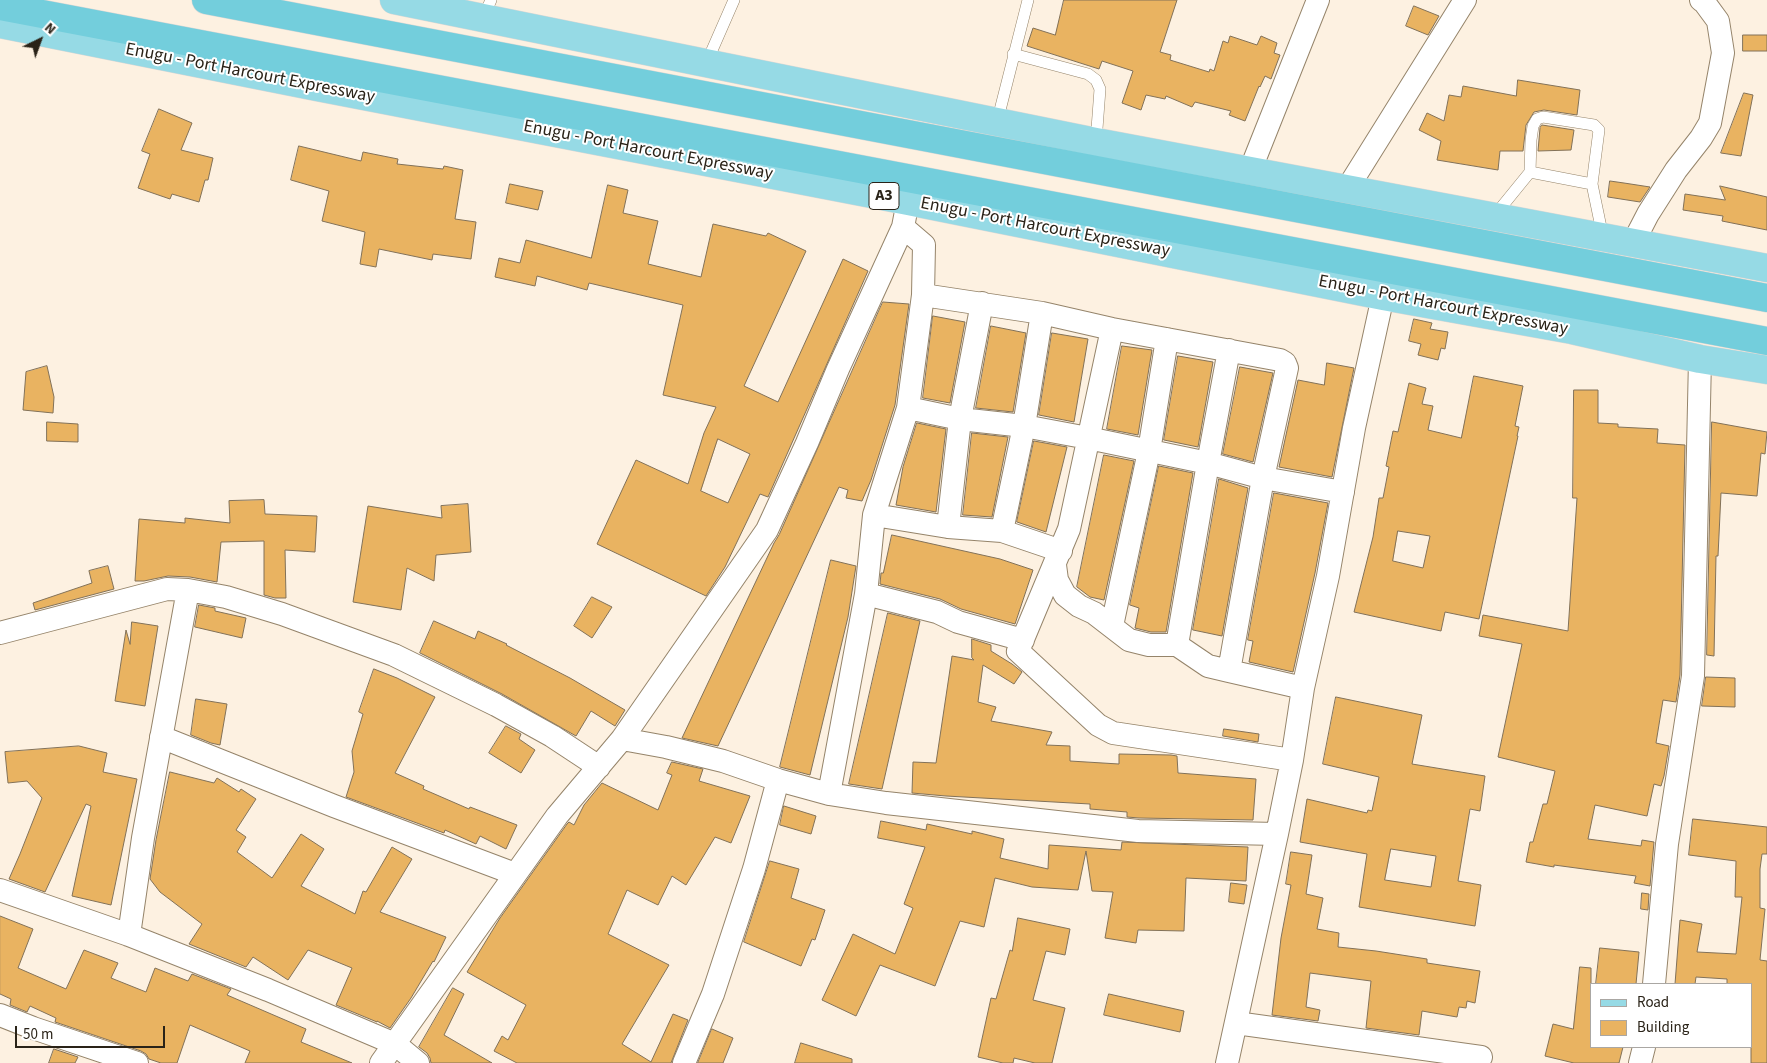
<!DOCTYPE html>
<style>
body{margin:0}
#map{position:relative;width:1767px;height:1063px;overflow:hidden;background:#fdf1e1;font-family:"Source Sans 3",sans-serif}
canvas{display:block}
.legend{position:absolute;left:1590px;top:983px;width:162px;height:65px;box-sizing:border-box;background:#fff;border:1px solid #aaa7a3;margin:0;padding:6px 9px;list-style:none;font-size:15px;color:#2a2318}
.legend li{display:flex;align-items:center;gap:10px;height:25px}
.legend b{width:25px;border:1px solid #aaa7a3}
.north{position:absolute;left:15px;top:15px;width:50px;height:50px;-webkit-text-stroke:4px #fff;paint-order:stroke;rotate:42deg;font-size:14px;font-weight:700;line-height:20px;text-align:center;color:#2a2318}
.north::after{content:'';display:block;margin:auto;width:18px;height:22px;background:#2a2318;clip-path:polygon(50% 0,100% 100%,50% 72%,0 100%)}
.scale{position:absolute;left:15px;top:1026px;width:150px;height:22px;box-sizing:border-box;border:2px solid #2a2318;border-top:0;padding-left:6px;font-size:15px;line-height:18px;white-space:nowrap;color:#2a2318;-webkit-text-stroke:4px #fff;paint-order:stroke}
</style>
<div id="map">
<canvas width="1767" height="1063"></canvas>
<ul class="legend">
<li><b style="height:6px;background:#96dae5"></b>Road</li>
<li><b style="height:14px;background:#e9b361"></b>Building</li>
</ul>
<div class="north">N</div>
<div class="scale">50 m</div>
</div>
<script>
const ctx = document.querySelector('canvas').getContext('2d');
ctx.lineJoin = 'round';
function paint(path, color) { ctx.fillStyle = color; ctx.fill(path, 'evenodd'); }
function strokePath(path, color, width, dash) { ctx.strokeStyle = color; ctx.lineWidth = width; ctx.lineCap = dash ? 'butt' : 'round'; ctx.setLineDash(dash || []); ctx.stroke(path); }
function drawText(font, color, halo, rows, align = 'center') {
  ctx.font = font + ' "Source Sans 3",sans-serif'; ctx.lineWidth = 4; ctx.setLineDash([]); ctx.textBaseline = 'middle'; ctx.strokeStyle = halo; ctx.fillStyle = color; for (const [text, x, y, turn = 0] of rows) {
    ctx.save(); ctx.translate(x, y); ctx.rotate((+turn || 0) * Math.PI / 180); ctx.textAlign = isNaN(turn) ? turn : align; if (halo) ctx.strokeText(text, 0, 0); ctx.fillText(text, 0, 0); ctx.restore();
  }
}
const building = new Path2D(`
 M1064,0H1177L1160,52L1171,55L1170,60L1209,72L1210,69L1214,71L1223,41L1228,43L1230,36L1257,45L1261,36L1277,43L1274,53L1280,55L1271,79L1265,76L1260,87L1259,86L1245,121L1229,115L1231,111L1195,102L1192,107L1166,96L1165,99L1146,95L1141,110L1122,103L1133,71L1102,61L1099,69L1027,46L1033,28L1055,35Z
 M1414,6L1439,16L1428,35L1406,26Z
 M1743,35H1767V51H1743Z
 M1518,80L1580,90L1577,115L1544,110L1534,112L1526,125L1523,151H1500L1498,170L1437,160L1441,141L1419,130L1427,113L1444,121L1449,95L1461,97L1463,86L1516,96Z
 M1744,93L1753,95L1741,156L1721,153Z
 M159,109L192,123L181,150L213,158L208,180H205L199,202L172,194L170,199L138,188L150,154L142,151Z
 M1542,125L1574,130L1571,150L1538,151L1540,128Z
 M299,146L361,161L363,152L398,159L397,164L443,169L444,166L463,170L455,219L476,222L471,259L433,254L432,260L379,249L376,267L360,264L365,232L322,221L329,191L291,180Z
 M1610,181L1624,183L1650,187L1640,202L1608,197Z
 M510,184L543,191L538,210L506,203Z
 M608,185L628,190L623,213L658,221L648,264L701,277L713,224L766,236L768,233L806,251L744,386L778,402L843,259L868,271L768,497L760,494L725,567L706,596L597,544L636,460L688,484L704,433L716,407L663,395L683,305L589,283L587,290L537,276L535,286L495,277L499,258L520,263L526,240L591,258ZM718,439L750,454L728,503L701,491Z
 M1720,186L1767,197V230L1722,221L1723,216L1683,210L1685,194L1725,200Z
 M883,302L909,304L895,405L871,480L862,501L846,498L848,490L839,487L718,746L682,738L774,543L779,535Z
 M933,316L965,322L950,403L923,398Z
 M1414,319L1432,323L1430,329L1448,332L1445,349L1441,348L1438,360L1418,355L1421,344L1409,341Z
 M991,326L1026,333L1013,412L976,408Z
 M1052,333L1088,339L1074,422L1039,415Z
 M1122,346L1152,350L1138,435L1107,429Z
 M1178,356L1213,362L1198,447L1164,440Z
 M1327,363L1354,368L1332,477L1279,467L1298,380L1324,385Z
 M47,366L54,397L53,413L23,410L26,372Z
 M1240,367L1273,373L1253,462L1223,454Z
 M1474,376L1523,386L1515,426L1519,427L1517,436H1518L1479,619L1445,612L1441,631L1354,612L1373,537L1379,498H1383L1389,467L1386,466L1393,431L1398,432L1409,383L1426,388L1422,404L1433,406L1428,430L1461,438ZM1398,531L1430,536L1423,568L1393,561Z
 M1574,390H1598V423L1618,424V427L1658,429L1657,443L1685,445L1680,675L1676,702L1663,700L1656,743L1669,746L1664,776L1661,786L1654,784L1647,816L1595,805L1588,839L1641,846L1642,840L1654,842L1650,886L1634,883L1636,876L1554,865V867L1526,862L1530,842H1533L1543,804H1547L1555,771L1498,757L1522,644L1479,636L1483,615L1568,631L1577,498H1573Z
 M47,422L78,424V442L47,441Z
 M1712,422L1767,432L1765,454L1761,453L1757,496L1721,493L1718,556H1716L1714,656L1707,655Z
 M917,423L946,429L936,512L896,505L903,467Z
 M972,433L1008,437L992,517L963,515Z
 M1034,441L1067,447L1046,532L1017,522Z
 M1104,455L1134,461L1104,600L1090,597L1077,587Z
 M1159,466L1193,473L1166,632H1151L1135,628L1139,608L1130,605Z
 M1219,479L1248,488L1222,636L1193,630Z
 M1274,493L1328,503L1315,573L1293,672L1249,662L1253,641L1248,640Z
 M264,500L265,514L317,516L315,552L285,550L286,598H275L264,595V541L221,542L217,582L190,577L168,576L144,581H135L139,519L185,523V518L230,523L229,501Z
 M468,504L471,552L436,555L434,581L407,568L401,610L353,602L368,506L442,518L441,506Z
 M892,535L1000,559L1033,570L1015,624L961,609L940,599L880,584L881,573H883Z
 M831,560L856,566L848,617L810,775L780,767Z
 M108,566L114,589L35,610L33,603L92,583L89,571Z
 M592,597L612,607L592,638L574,626Z
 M199,605L215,608V611L246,618L242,638L195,627Z
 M888,613L920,621L882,789L849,784Z
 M434,621L475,639L478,631L507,644L506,645L570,678L625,710L615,726L591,711L576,736L502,694L420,653Z
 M132,622L158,626L145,706L115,701L126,630L130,644Z
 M972,639L991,645V651L1012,664L1022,672L1014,684L983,665L978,702L996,707L991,721L1052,732L1046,745L1070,746V761L1119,764V754L1171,755L1177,756L1178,773L1256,779L1253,820L1139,818L1127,817V812L1090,809V804L946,796L912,793L913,762L936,763L952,656L974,660L972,658Z
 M374,669L397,678L435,697L395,773L424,786L423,789L469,809L470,807L517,825L506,849L480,836L476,844L445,830L444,833L346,797L354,772L352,751L363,714L359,712Z
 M1706,677L1735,678V707L1702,706Z
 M1336,697L1422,715L1412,764L1485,776L1480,811L1470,809L1458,881L1481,885L1475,926L1359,907L1367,854L1300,842L1307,799L1367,813L1368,810L1372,811L1379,777L1323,764ZM1391,849L1436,856L1431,887L1385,880Z
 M196,699L227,704L220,745L211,743L191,735Z
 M506,726L521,734L519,739L535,750L521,773L489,753Z
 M1224,729L1259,734L1258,742L1223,736Z
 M79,746L107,753L103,772L137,779L111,905L72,896L91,806L86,804L45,892L9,879L20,854L42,798L27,781L8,783L5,752Z
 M672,762L703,769L699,781L750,796L731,843L715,837L686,885L672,876L658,905L627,890L608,934L669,965L622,1044L651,1062L673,1014L688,1020L671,1063H517L494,1051L502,1036L508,1040L526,1005L467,972L500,918L567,824L569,822L574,825L584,805L602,783L658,810L672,775L667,773Z
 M170,772L214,783L217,778L239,792L241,789L256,799L236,830L246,837L237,852L272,878L301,834L324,849L301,886L355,914L363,891L366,892L392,847L412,859L380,912L446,937L434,962L433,961L411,998L390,1028L377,1021V1022L336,1005L352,968L308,950L288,980L253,957L246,967L189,944L202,924L160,892L150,879L156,840Z
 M784,806L816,816L811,834L780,825Z
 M1693,819L1767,827V854H1762L1760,869V908L1765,909L1760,960L1767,961V1063H1751V984H1727V979L1696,977L1695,984H1675L1680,920L1702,924L1697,952L1736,954L1742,897H1735L1736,861L1689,855Z
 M881,821L926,830L927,824L972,834V831L1004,839L1000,858L1048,869L1049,845L1121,850L1122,842L1248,847L1246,881L1186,878L1184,931L1138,930L1136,943L1105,938L1113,892L1092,891L1086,851L1078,890L1032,887L995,878L984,927L960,921L935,986L880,965L856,1016L822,1000L853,934L895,954L913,908L904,904L925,847L878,838Z
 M1291,852L1312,855L1306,894L1323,898L1317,929L1339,933L1338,947L1376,951L1427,959V963L1480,971L1475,1003L1467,1001L1466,1008L1459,1007L1457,1017L1422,1011L1419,1035L1366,1028L1371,981L1310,973L1306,1007L1320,1010L1318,1021L1272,1015L1281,938L1291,885L1286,884Z
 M770,861L799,869L791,898L825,910L815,940L812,939L801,966L744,942Z
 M1231,883L1247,885L1244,904L1229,902Z
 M1642,893L1649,894L1648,910L1641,909Z
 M0,916L33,929L18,968L66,989L84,950L118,963L111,978L146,992L155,968L188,981L192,974L231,989L227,995L306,1029L301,1042L352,1063H245L250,1051L190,1025L177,1063H161L149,1059L146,1054L141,1051L55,1022L56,1018L30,1006L27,1012L10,1005L11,999L0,994Z
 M1018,918L1070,929L1065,955L1046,951L1033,1000L1065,1008L1052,1063H1035L1014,1058L1013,1063H1003L978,1057L991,998L996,999L1010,950L1012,951Z
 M1600,948L1639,952L1636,984H1596Z
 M1580,967L1591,968V1047H1623L1619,1063H1574L1545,1056L1553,1024L1573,1029Z
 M453,988L464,994L444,1035L492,1063H431L430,1058L427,1053L419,1047Z
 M1109,994L1184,1011L1180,1032L1104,1015Z
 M712,1029L733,1038L723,1063H698Z
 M801,1043L852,1059V1063H795Z
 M54,1049L78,1057L75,1063H49Z`);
const service = new Path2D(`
 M483,18L491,0
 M1013,54L1088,74L1096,80L1100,89L1096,142
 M706,64L734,0
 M997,122L1028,0
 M1530,172L1592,184
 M1495,215L1530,172L1531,140L1533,126L1537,119L1543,117L1594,125L1599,130L1592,184L1603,237`);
const minor = new Path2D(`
 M1250,171L1318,0
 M1347,189L1465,0
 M1633,243L1648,214L1676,170L1701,138L1710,123L1723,53L1718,21L1704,2L1701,0
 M923,295L1042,313L1112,329L1280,360L1285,363L1287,368L1263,478L1229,671L1303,688
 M1112,329L1069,529L1018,651L1098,725L1113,733L1292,760
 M908,408L960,419L1024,426L1088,438L1208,463L1263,478L1343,492
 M874,515L948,527L1002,531L1061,551
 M948,527L960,419L982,303
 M1002,531L1024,426L1042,313
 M1055,565L1057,580L1065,595L1079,606L1094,613L1129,640L1149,645H1177L1208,666L1229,671
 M866,594L937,612L958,622L1023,640
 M1112,626L1149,451L1167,339
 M0,633L167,589L188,590L226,597L282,614L394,655L496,705L552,736L599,767
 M1177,645L1208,463L1229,350
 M161,737L334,806L515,874
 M622,739L666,747L723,761L778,780L829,794L886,803L1138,831L1277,834
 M829,794L866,594L874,515L908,408L923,295L924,245L903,227
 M0,890L129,935L268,990L395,1044L418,1063
 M129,935L143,838L188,590
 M1654,984L1667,844L1693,676L1700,359
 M0,1015L33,1028L137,1063
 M1236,1023L1481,1057
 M381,1063L557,816L622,739L767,530L807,443L838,369L903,227L908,201
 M684,1063L713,994L754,869L778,780
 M1227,1063L1277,834L1292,760L1303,688L1328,576L1354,428L1383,296
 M1640,1063L1644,1047`);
const primary = new Path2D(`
 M394,0L1096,142L1767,268
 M0,24L317,87L908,201L1383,296L1572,330L1700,359L1767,370`);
const trunk = new Path2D(`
 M206,0L1767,298
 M0,6L1767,341`);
const shields = [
 [884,196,30]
];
const shieldNames = [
 ["A3",884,196]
];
const streetNames = [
 ["Enugu - Port Harcourt Expressway",250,74,11],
 ["Enugu - Port Harcourt Expressway",648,151,11],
 ["Enugu - Port Harcourt Expressway",1045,228,11],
 ["Enugu - Port Harcourt Expressway",1443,306,11]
];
paint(building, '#e9b361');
strokePath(building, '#827158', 1);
strokePath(service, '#95846a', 12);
strokePath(minor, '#95846a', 24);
strokePath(primary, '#d9d7d5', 29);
strokePath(trunk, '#d9d7d5', 29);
strokePath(service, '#fff', 11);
strokePath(minor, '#fff', 22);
strokePath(primary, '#96dae5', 28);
strokePath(trunk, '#73cedc', 28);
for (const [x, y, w] of shields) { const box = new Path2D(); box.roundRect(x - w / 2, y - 13.5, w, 27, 4); ctx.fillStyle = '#fff'; ctx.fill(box); strokePath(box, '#2a2318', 1); }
drawText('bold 16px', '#2a2318', null, shieldNames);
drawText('18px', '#2a2318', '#fff', streetNames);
</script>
